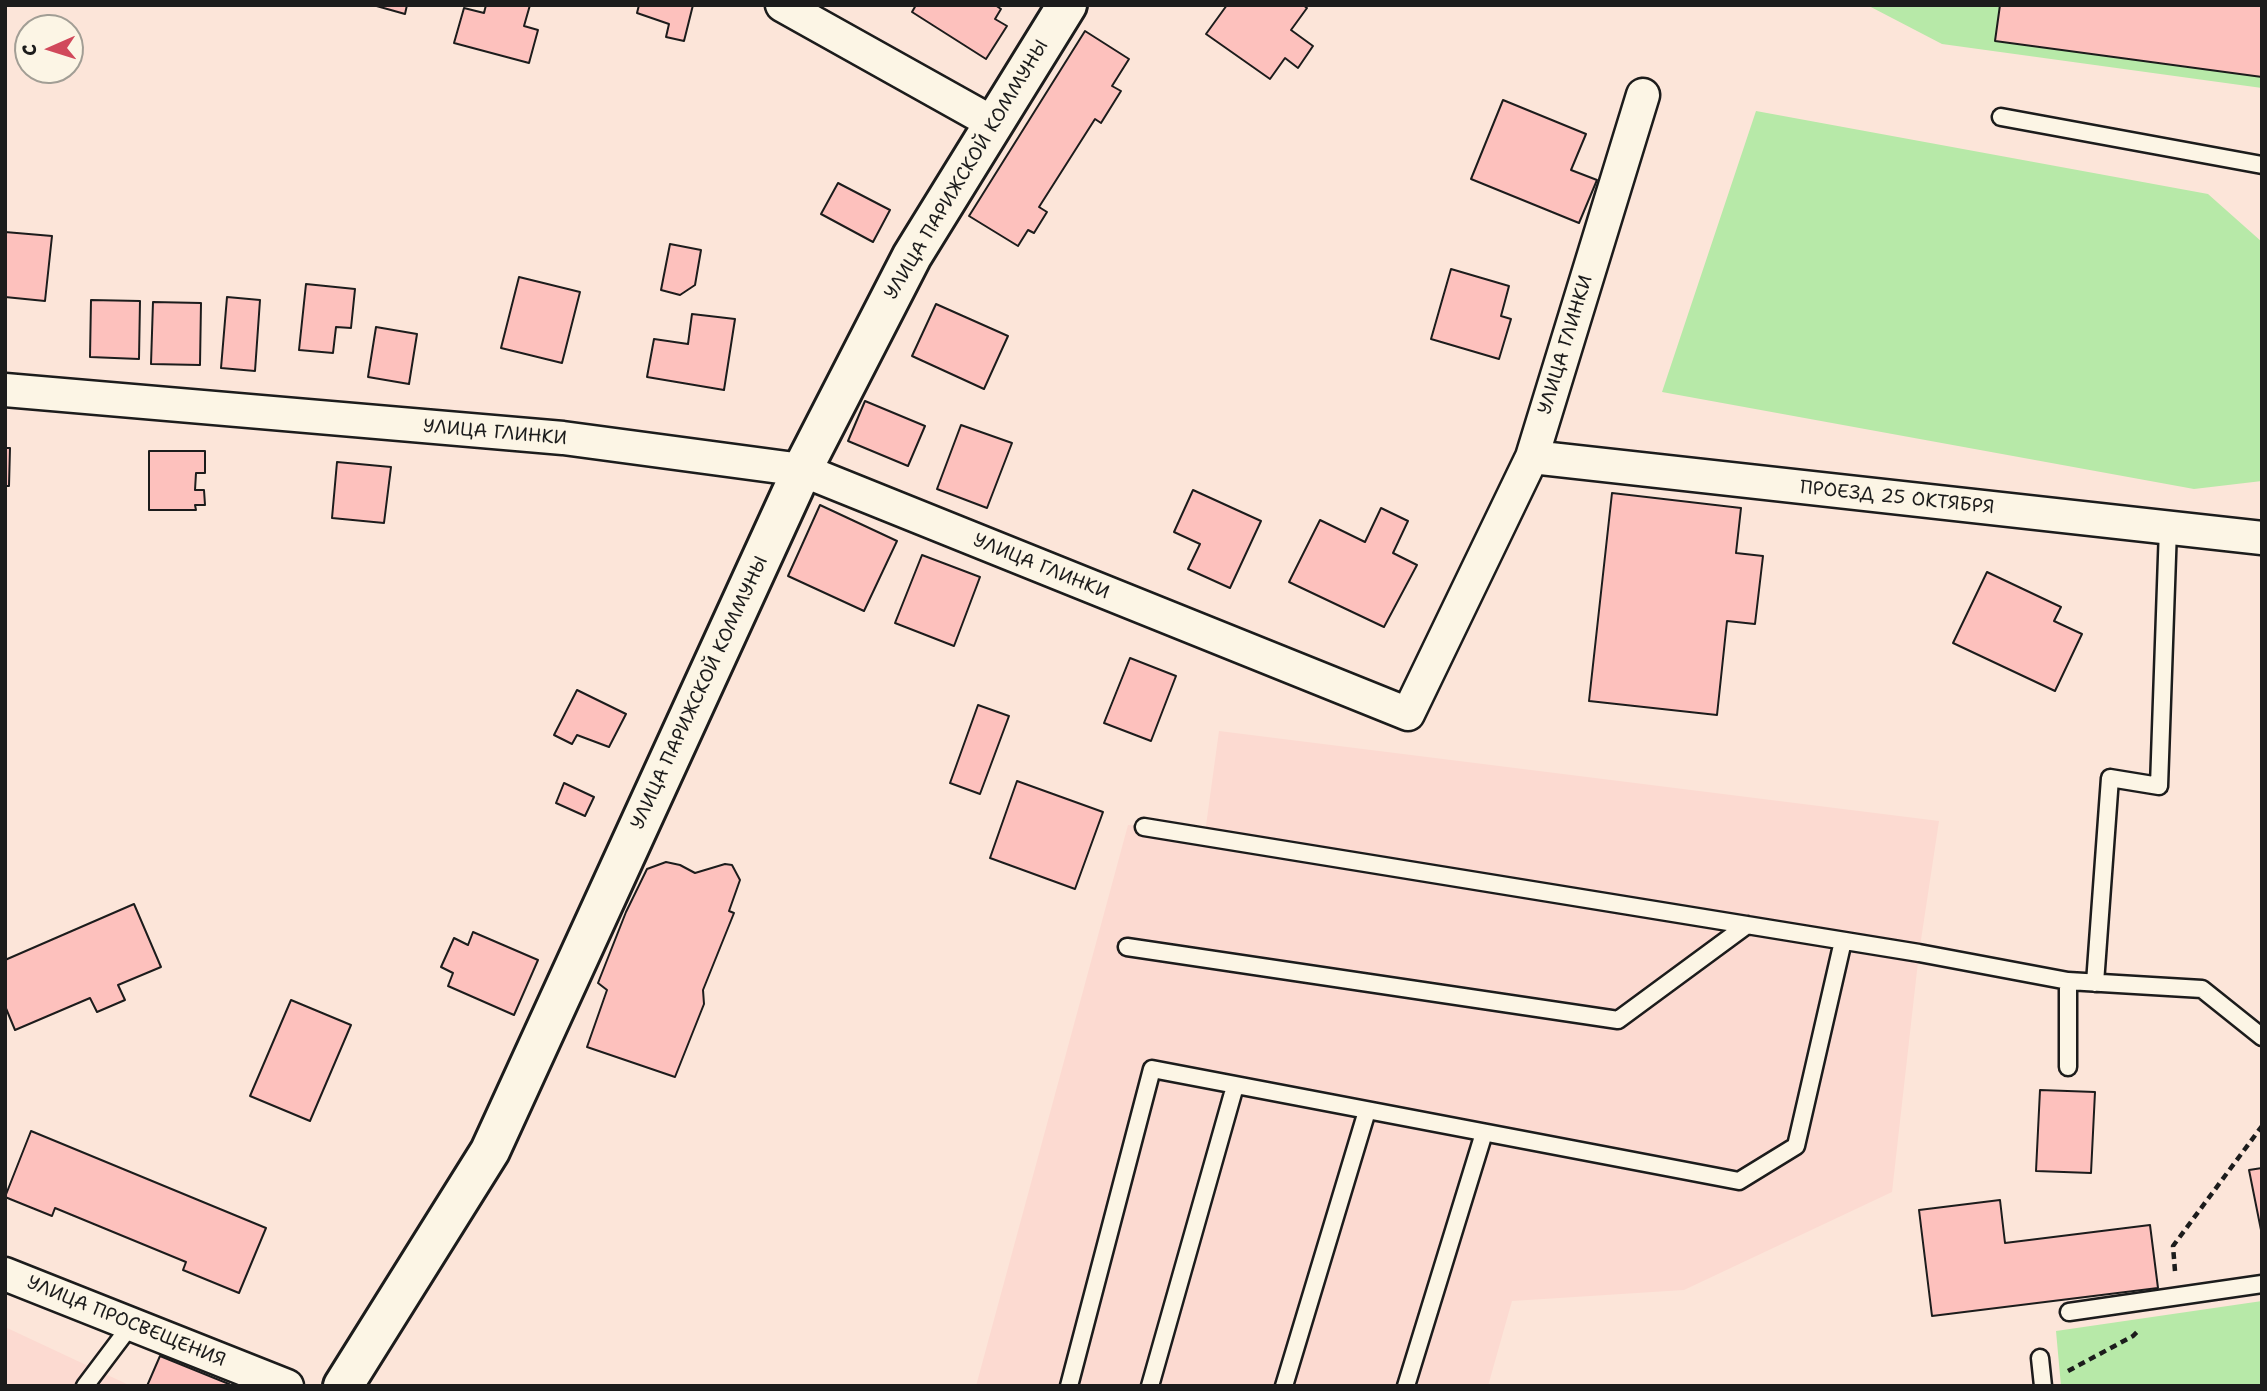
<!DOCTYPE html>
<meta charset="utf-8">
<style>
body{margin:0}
#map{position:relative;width:2267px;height:1391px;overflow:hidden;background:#fce5d9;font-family:"Shantell Sans",sans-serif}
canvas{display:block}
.frame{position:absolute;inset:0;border:7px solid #1c1c1c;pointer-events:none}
.north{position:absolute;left:14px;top:14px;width:70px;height:70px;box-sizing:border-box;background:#fcf5e5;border:2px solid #a29e95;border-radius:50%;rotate:267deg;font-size:19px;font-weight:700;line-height:28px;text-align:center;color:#1c1c1c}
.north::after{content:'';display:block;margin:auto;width:24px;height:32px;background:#d1495b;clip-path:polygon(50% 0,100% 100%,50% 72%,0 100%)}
</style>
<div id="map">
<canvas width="2267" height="1391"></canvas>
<div class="frame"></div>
<div class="north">С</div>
</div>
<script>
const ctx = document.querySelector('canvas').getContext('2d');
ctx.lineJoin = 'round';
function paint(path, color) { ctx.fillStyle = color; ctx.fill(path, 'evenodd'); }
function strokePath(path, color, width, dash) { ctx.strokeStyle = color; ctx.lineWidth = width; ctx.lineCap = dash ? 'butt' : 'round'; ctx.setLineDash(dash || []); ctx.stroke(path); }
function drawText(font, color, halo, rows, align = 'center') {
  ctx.font = font + ' "Shantell Sans",sans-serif'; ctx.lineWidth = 6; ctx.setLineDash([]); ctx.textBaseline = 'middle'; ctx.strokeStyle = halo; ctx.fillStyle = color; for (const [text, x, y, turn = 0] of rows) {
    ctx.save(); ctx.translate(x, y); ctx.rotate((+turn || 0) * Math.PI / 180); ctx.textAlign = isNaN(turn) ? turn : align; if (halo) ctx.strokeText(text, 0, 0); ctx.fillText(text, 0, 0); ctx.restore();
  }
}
const built = new Path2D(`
 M1219,731L1939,821L1919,953L1892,1192L1684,1290L1512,1301L1488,1386H976L1128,825L1205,833Z
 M5,1327L131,1386H5Z`);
const green = new Path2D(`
 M1867,5H2262V88L1942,44Z
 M1756,111L2208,194L2262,242V481L2194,489L1662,392Z
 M2262,1301V1386H2061L2056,1331Z`);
const building = new Path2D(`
 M373,5H407L405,14Z
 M486,5H530L524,26L538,30L529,63L454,43L464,8L484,13Z
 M639,5H693L684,41L666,37L669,24L637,13Z
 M916,5H995L1001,9L995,19L1007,26L986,59L912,12Z
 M1227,5H1303L1307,8L1291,30L1313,46L1298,68L1285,58L1270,79L1206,34Z
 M2000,5H2262V77L1995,41Z
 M1085,31L1129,59L1112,86L1121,91L1101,123L1095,119L1039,207L1047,212L1034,233L1028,230L1018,246L969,216Z
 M1503,100L1586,134L1571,170L1597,180L1579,223L1471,179Z
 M838,183L890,210L873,242L821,214Z
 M5,232L52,236L45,301L5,297Z
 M670,244L701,250L695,285L680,295L661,290Z
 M1451,269L1509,286L1501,316L1511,319L1499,359L1431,339Z
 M519,277L580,292L562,363L501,348Z
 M306,284L355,289L351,328L336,327L333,353L299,350Z
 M227,297L260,300L255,371L221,368Z
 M91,300L140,301L139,359L90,357Z
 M153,302L201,303L200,365L151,364Z
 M936,304L1008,336L984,389L912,356Z
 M692,314L735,319L724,390L647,377L654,339L688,344Z
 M376,327L417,334L409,384L368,377Z
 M865,401L925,426L908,466L848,441Z
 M961,425L1012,443L987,508L937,489Z
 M5,448H10L9,486H5Z
 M149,451H205V473H196L195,490H204L205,505H195L196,510H149Z
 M337,462L391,467L384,523L332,518Z
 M1193,490L1261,521L1230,588L1188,569L1200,544L1174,532Z
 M1612,493L1741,508L1736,553L1763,556L1755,624L1727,621L1717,715L1589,701Z
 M820,505L897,541L864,611L788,576Z
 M1381,508L1408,521L1393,553L1417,565L1384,627L1289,582L1320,520L1365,542Z
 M922,555L980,577L954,646L895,623Z
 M1987,572L2061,607L2054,621L2082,634L2055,691L1953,643Z
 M1130,658L1176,676L1151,741L1104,723Z
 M577,690L626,714L609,747L577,735L572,744L554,735Z
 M978,705L1009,716L980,794L950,783Z
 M1017,781L1103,812L1075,889L990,858Z
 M564,783L594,797L585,816L556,803Z
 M666,862L680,865L695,873L725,864L732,865L740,880L729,911L734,913L703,990L704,1004L675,1077L587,1047L607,990L598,983L626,912L647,869Z
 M134,904L161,967L118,985L125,1000L97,1012L90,998L15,1030L5,1006V960Z
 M473,932L538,960L514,1015L448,986L453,973L441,967L454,938L468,945Z
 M291,1000L351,1025L310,1121L250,1096Z
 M2040,1090L2095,1092L2091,1173L2036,1171Z
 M31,1131L266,1228L239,1293L183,1270L186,1262L55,1208L52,1216L5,1197Z
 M2262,1168V1230H2261L2249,1170Z
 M2000,1200L2005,1243L2150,1225L2158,1288L1932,1316L1919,1210Z
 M160,1356L229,1384V1386H147Z`);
const path = new Path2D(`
 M2175,1271L2173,1246L2262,1126
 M2068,1371L2133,1336L2139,1330`);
const lane = new Path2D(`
 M2001,117L2262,165
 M1144,827L1919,953L2068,981
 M1127,947L1618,1020L1747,925
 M2095,983L2110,778L2159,786L2168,528
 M2068,1067V981L2202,989L2262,1037
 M2069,1312L2262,1284
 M2040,1358L2043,1386
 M85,1386L131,1325
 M1069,1386L1152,1069L1739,1181L1796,1146L1843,941
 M1150,1386L1235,1086
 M1284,1386L1367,1111
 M1406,1386L1484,1133`);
const street = new Path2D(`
 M782,5L993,123
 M5,390L563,438L802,470L1408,714L1532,457L1643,95
 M1532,457L2262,538
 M5,1274L287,1386`);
const secondary = new Path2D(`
 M343,1386L490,1151L802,470L912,256L1067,5`);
const streetNames = [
 ["УЛИЦА ПАРИЖСКОЙ КОММУНЫ",967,170,-59],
 ["УЛИЦА ГЛИНКИ",1566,345,-73],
 ["УЛИЦА ГЛИНКИ",495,433,5],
 ["ПРОЕЗД 25 ОКТЯБРЯ",1897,498,6],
 ["УЛИЦА ГЛИНКИ",1041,567,22],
 ["УЛИЦА ПАРИЖСКОЙ КОММУНЫ",700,693,-65],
 ["УЛИЦА ПРОСВЕЩЕНИЯ",126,1322,22]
];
paint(built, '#fcdad1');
paint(green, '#b7e9a8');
paint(building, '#fdc1bd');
strokePath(building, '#1c1c1c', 2);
strokePath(lane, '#1c1c1c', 21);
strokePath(street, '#1c1c1c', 37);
strokePath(secondary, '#1c1c1c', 44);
strokePath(path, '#1c1c1c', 4.5, [7, 5]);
strokePath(lane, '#fcf5e5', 16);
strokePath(street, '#fcf5e5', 32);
strokePath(secondary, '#fcf5e5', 38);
drawText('19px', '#1c1c1c', '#fcf5e5', streetNames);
</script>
